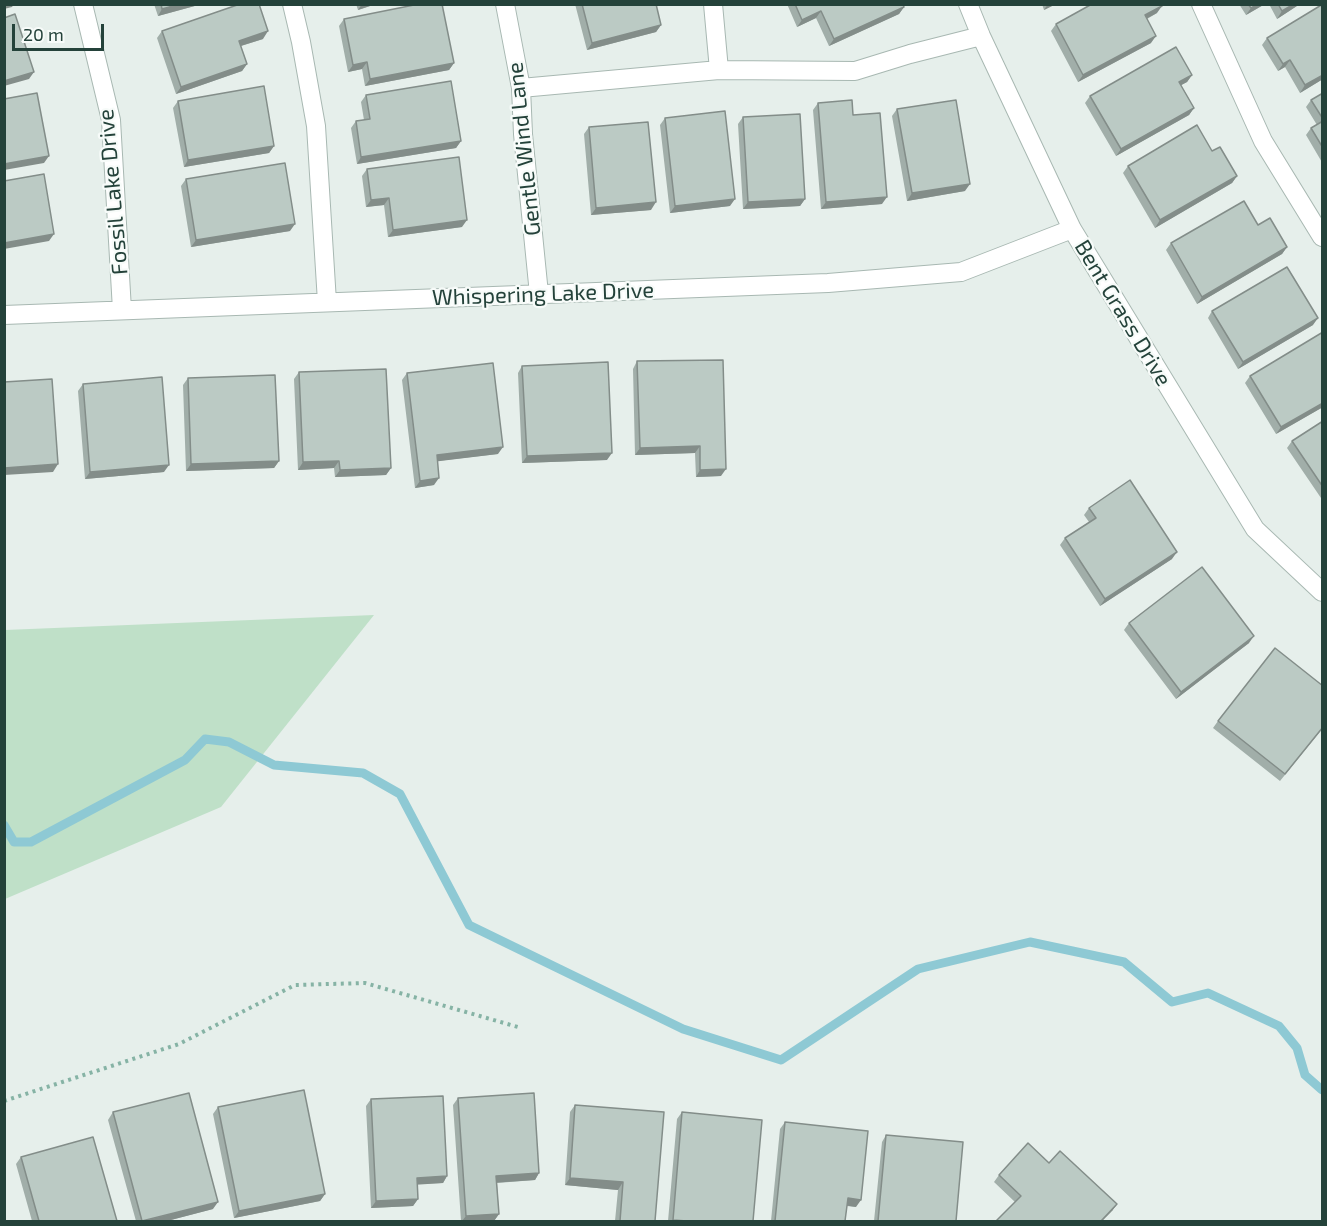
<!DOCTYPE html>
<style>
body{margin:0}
#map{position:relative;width:1327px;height:1226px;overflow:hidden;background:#e6efeb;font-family:"Exo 2",sans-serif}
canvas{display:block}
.frame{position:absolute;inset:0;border:6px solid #24423a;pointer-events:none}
.scale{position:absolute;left:12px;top:24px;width:92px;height:27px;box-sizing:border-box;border:3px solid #24423a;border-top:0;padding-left:8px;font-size:18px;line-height:21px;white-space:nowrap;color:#24423a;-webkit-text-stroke:4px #f7fbf9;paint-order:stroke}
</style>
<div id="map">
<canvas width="1327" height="1226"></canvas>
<div class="frame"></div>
<div class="scale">20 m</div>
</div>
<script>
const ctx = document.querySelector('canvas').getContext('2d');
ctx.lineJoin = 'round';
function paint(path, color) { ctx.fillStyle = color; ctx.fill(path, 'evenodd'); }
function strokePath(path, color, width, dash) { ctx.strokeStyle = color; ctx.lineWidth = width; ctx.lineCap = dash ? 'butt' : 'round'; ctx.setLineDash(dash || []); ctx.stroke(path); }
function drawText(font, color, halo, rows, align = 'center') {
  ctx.font = font + ' "Exo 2",sans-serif'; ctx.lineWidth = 4.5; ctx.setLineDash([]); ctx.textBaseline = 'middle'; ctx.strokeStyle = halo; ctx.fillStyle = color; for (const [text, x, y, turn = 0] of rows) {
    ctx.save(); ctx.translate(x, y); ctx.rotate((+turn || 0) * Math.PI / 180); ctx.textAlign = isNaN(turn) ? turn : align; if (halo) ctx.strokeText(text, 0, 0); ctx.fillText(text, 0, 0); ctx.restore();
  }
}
const green = new Path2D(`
 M374,615L221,807L5,899V630Z`);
const stream = new Path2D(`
 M4,825L14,842H31L185,760L205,739L229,742L274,765L363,773L400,794L469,925L683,1029L781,1060L918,969L1030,942L1124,962L1172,1002L1208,993L1279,1026L1297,1048L1305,1075L1322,1090`);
const path = new Path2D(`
 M4,1101L179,1044L295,985L365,983L518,1027`);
const minor = new Path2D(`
 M83,4L111,120L122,310
 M292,4L301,42L316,126L327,302
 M505,4L521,88L523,134L539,294
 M713,4L719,70
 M968,4L981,36L1072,229L1255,529L1322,592
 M1201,4L1263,141L1322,237
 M521,88L719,70L855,71L910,54L981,36
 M4,315L828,283L961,272L1072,229`);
const wall = new Path2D(`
 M154,4H202L158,16Z
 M356,4H376L358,10Z
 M575,4H661L656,6L661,25L656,32L587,50Z
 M787,4H903L904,7L899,14L829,46L816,18L797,27Z
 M1042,4H1056L1044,10Z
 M1239,4H1265L1246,15Z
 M1269,4H1300L1277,19Z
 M1323,4V79L1300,93L1285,67L1278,71L1262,45L1267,38Z
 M1157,13L1147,19L1151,43L1078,82L1051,31L1056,24Z
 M344,19L454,63L449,70L365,86L362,69L348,72L339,26Z
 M162,31L263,39L241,46L247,64L242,71L176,94L157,38Z
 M1192,75L1187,82L1181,85L1194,108L1189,115L1116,156L1085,103L1090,96Z
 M1323,93V164L1306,135L1311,128L1317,125L1306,107L1311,100Z
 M366,95L461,141L456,148L357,164L351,128L356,121L364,120L361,102Z
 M178,101L274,146L269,153L184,167L173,108Z
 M818,103L882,204L821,209L813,110Z
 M897,109L965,191L907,201L892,116Z
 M743,117L805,199L800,206L743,209L738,124Z
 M665,118L730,206L670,213L660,125Z
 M589,127L651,210L591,215L584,134Z
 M1212,151L1237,176L1232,183L1155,228L1123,173L1128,166Z
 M367,169L462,227L388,237L384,205L366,207L362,176Z
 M186,179L290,231L191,247L181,186Z
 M1171,243L1287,247L1282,254L1197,304L1166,250Z
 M1212,311L1313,325L1238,369L1208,318Z
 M1323,332V407L1276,434L1245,383L1250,376Z
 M637,361L721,476L696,477L695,453L635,455L633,369Z
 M522,366L607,460L522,463L518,373Z
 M299,372L391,468L386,475L335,477L334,468L298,470L294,379Z
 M407,373L498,454L437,461L434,485L415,488L402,380Z
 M188,378L279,461L274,468L186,471L183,385Z
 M83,384L164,472L85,479L78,391Z
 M1323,421V497L1321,498L1287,448L1292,441Z
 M1089,508L1172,559L1100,606L1060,545L1065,538L1089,522L1084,515Z
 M1129,623L1249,643L1176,699L1124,630Z
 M1323,686V728L1280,781L1213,728L1218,721Z
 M458,1098L539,1173L535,1180L497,1183L499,1214L494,1221H461L453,1105Z
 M371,1099L447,1176L443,1183L417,1184L418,1199L413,1206L371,1208L366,1106Z
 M575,1105L655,1221H615L618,1190L565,1185L570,1112Z
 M218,1107L325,1194L320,1201L234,1218L213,1114Z
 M113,1112L213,1209L167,1221H136L108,1120Z
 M682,1112L753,1221H668L677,1119Z
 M785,1122L856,1207L847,1206L845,1221H771L780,1129Z
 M886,1135L956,1221H874L882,1142Z
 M21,1157L117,1221H32L16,1164Z
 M1049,1163L1117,1204L1112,1211L1015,1202L994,1182L999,1175Z`);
const shadedWall = new Path2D(`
 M4,4H14L12,7L4,9Z
 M180,4H202L158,16L162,9Z
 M362,4H376L358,10Z
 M1048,4H1056L1044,10Z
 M1257,4H1265L1246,15L1251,8Z
 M1294,4H1300L1277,19L1282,11Z
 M1162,6L1157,13L1140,22L1145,15Z
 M904,7L899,14L829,46L834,39Z
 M821,11L816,18L797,27L802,20Z
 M661,25L656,32L587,50L592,43Z
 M268,31L263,39L234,48L239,41Z
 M1156,36L1151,43L1078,82L1083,75Z
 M1290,60L1285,67L1278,71L1283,64Z
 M367,62L362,69L348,72L353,65Z
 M454,63L449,70L365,86L370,79Z
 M247,64L242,71L176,94L181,87Z
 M34,72L29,79L4,86V81Z
 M1192,75L1187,82L1174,89L1179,82Z
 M1323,75V79L1300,93L1305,85Z
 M1194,108L1189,115L1116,156L1121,149Z
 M461,141L456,148L357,164L361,157Z
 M274,146L269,153L184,167L188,160Z
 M49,156L44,163L4,170V164Z
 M1237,176L1232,183L1155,228L1160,220Z
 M970,184L965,191L907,201L912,193Z
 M887,197L882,204L821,209L826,202Z
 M389,198L384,205L366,207L371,200Z
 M735,199L730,206L670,213L675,206Z
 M805,199L800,206L743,209L748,202Z
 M656,202L651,210L591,215L596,208Z
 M467,220L462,227L388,237L393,230Z
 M295,224L290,231L191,247L196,240Z
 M54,234L49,241L4,249V243Z
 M1287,247L1282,254L1197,304L1202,297Z
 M1318,318L1313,325L1238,369L1243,362Z
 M1323,403V407L1276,434L1281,427Z
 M700,446L695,453L635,455L640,448Z
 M503,447L498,454L432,462L437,455Z
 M612,453L607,460L522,463L527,456Z
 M279,461L274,468L186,471L191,464Z
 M339,461L334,468L298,470L303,462Z
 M58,464L53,472L4,475V468Z
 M169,465L164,472L85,479L90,472Z
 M391,468L386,475L335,477L340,470Z
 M726,469L721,476L696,477L700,470Z
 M439,478L434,485L415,488L420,481Z
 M1177,552L1172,559L1100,606L1105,599Z
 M1254,636L1249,643L1176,699L1181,692Z
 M539,1173L535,1180L491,1183L496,1176Z
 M447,1176L443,1183L412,1185L417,1178Z
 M570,1178L623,1182L618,1190L565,1185Z
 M325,1194L320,1201L234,1218L239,1211Z
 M848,1198L861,1200L856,1207L843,1205Z
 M418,1199L413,1206L371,1208L376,1201Z
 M218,1202L213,1209L167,1221H144Z
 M1117,1204L1112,1211L1102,1221H1101Z
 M499,1214L494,1221H462L466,1216Z`);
const building = new Path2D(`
 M161,4H180L162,9Z
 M240,4H259L268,31L239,41L247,64L181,87L162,31Z
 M419,4H442L454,63L370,79L367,62L353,65L344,19Z
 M582,4H656L661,25L592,43Z
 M795,4H903L904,7L834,39L821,11L802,20Z
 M1092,4H1161L1162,6L1145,15L1156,36L1083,75L1056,24Z
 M1248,4H1257L1251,8Z
 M1278,4H1294L1282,11Z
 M1323,4V75L1305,85L1290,60L1283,64L1267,38Z
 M15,14L34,72L4,81V18Z
 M1176,47L1192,75L1179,82L1194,108L1121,149L1090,96Z
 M451,81L461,141L361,157L356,121L370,119L366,95Z
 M264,86L274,146L188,160L178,101Z
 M37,93L49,156L4,164V99Z
 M1323,93V119L1311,100Z
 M852,100L853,115L880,113L887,197L826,202L818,103Z
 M956,100L970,184L912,193L897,109Z
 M725,111L735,199L675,206L665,118Z
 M800,114L805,199L748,202L743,117Z
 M1323,121V148L1311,128Z
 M648,122L656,202L596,208L589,127Z
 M1197,125L1212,151L1220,147L1237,176L1160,220L1128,166Z
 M459,157L467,220L393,230L389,198L371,200L367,169Z
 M285,163L295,224L196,240L186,179Z
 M44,174L54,234L4,243V181Z
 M1244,201L1258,225L1270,218L1287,247L1202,297L1171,243Z
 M1287,267L1318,318L1243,362L1212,311Z
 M1323,332V403L1281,427L1250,376Z
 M723,360L726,469L700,470V446L640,448L637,361Z
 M608,362L612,453L527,456L522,366Z
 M493,363L503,447L437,455L439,478L420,481L407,373Z
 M386,369L391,468L340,470L339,461L303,462L299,372Z
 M275,375L279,461L191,464L188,378Z
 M162,377L169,465L90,472L83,384Z
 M52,379L58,464L4,468V382Z
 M1323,421V487L1292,441Z
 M1130,480L1177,552L1105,599L1065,538L1096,518L1089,508Z
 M1202,567L1254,636L1181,692L1129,623Z
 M1275,648L1323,686V727L1285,774L1218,721Z
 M304,1090L325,1194L239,1211L218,1107Z
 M189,1093L218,1202L142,1221L113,1112Z
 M534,1093L539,1173L496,1176L499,1214L466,1216L458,1098Z
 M443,1096L447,1176L417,1178L418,1199L376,1201L371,1099Z
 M575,1105L664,1112L655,1221H620L623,1182L570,1178Z
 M682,1112L762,1120L753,1221H687L673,1220Z
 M785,1122L868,1131L861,1200L848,1198L845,1221H775Z
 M886,1135L963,1142L956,1221H878Z
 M93,1137L117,1221H39L21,1157Z
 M1028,1143L1049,1163L1060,1151L1117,1204L1101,1221H996L1021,1196L999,1175Z`);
const streetNames = [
 ["Gentle Wind Lane",524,149,-96],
 ["Fossil Lake Drive",113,192,-95],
 ["Whispering Lake Drive",543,294,-2],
 ["Bent Grass Drive",1123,313,59]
];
paint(green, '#bfe0c8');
strokePath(stream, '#8ec9d4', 9);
strokePath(minor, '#a8b8b2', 20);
strokePath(path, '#86b3a5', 4, [3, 4.5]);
strokePath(minor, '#fff', 18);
paint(wall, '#a1aea9');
paint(shadedWall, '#838d89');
paint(building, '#bbcac4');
strokePath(building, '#838d89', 1.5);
drawText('22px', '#24423a', '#f7fbf9', streetNames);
</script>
